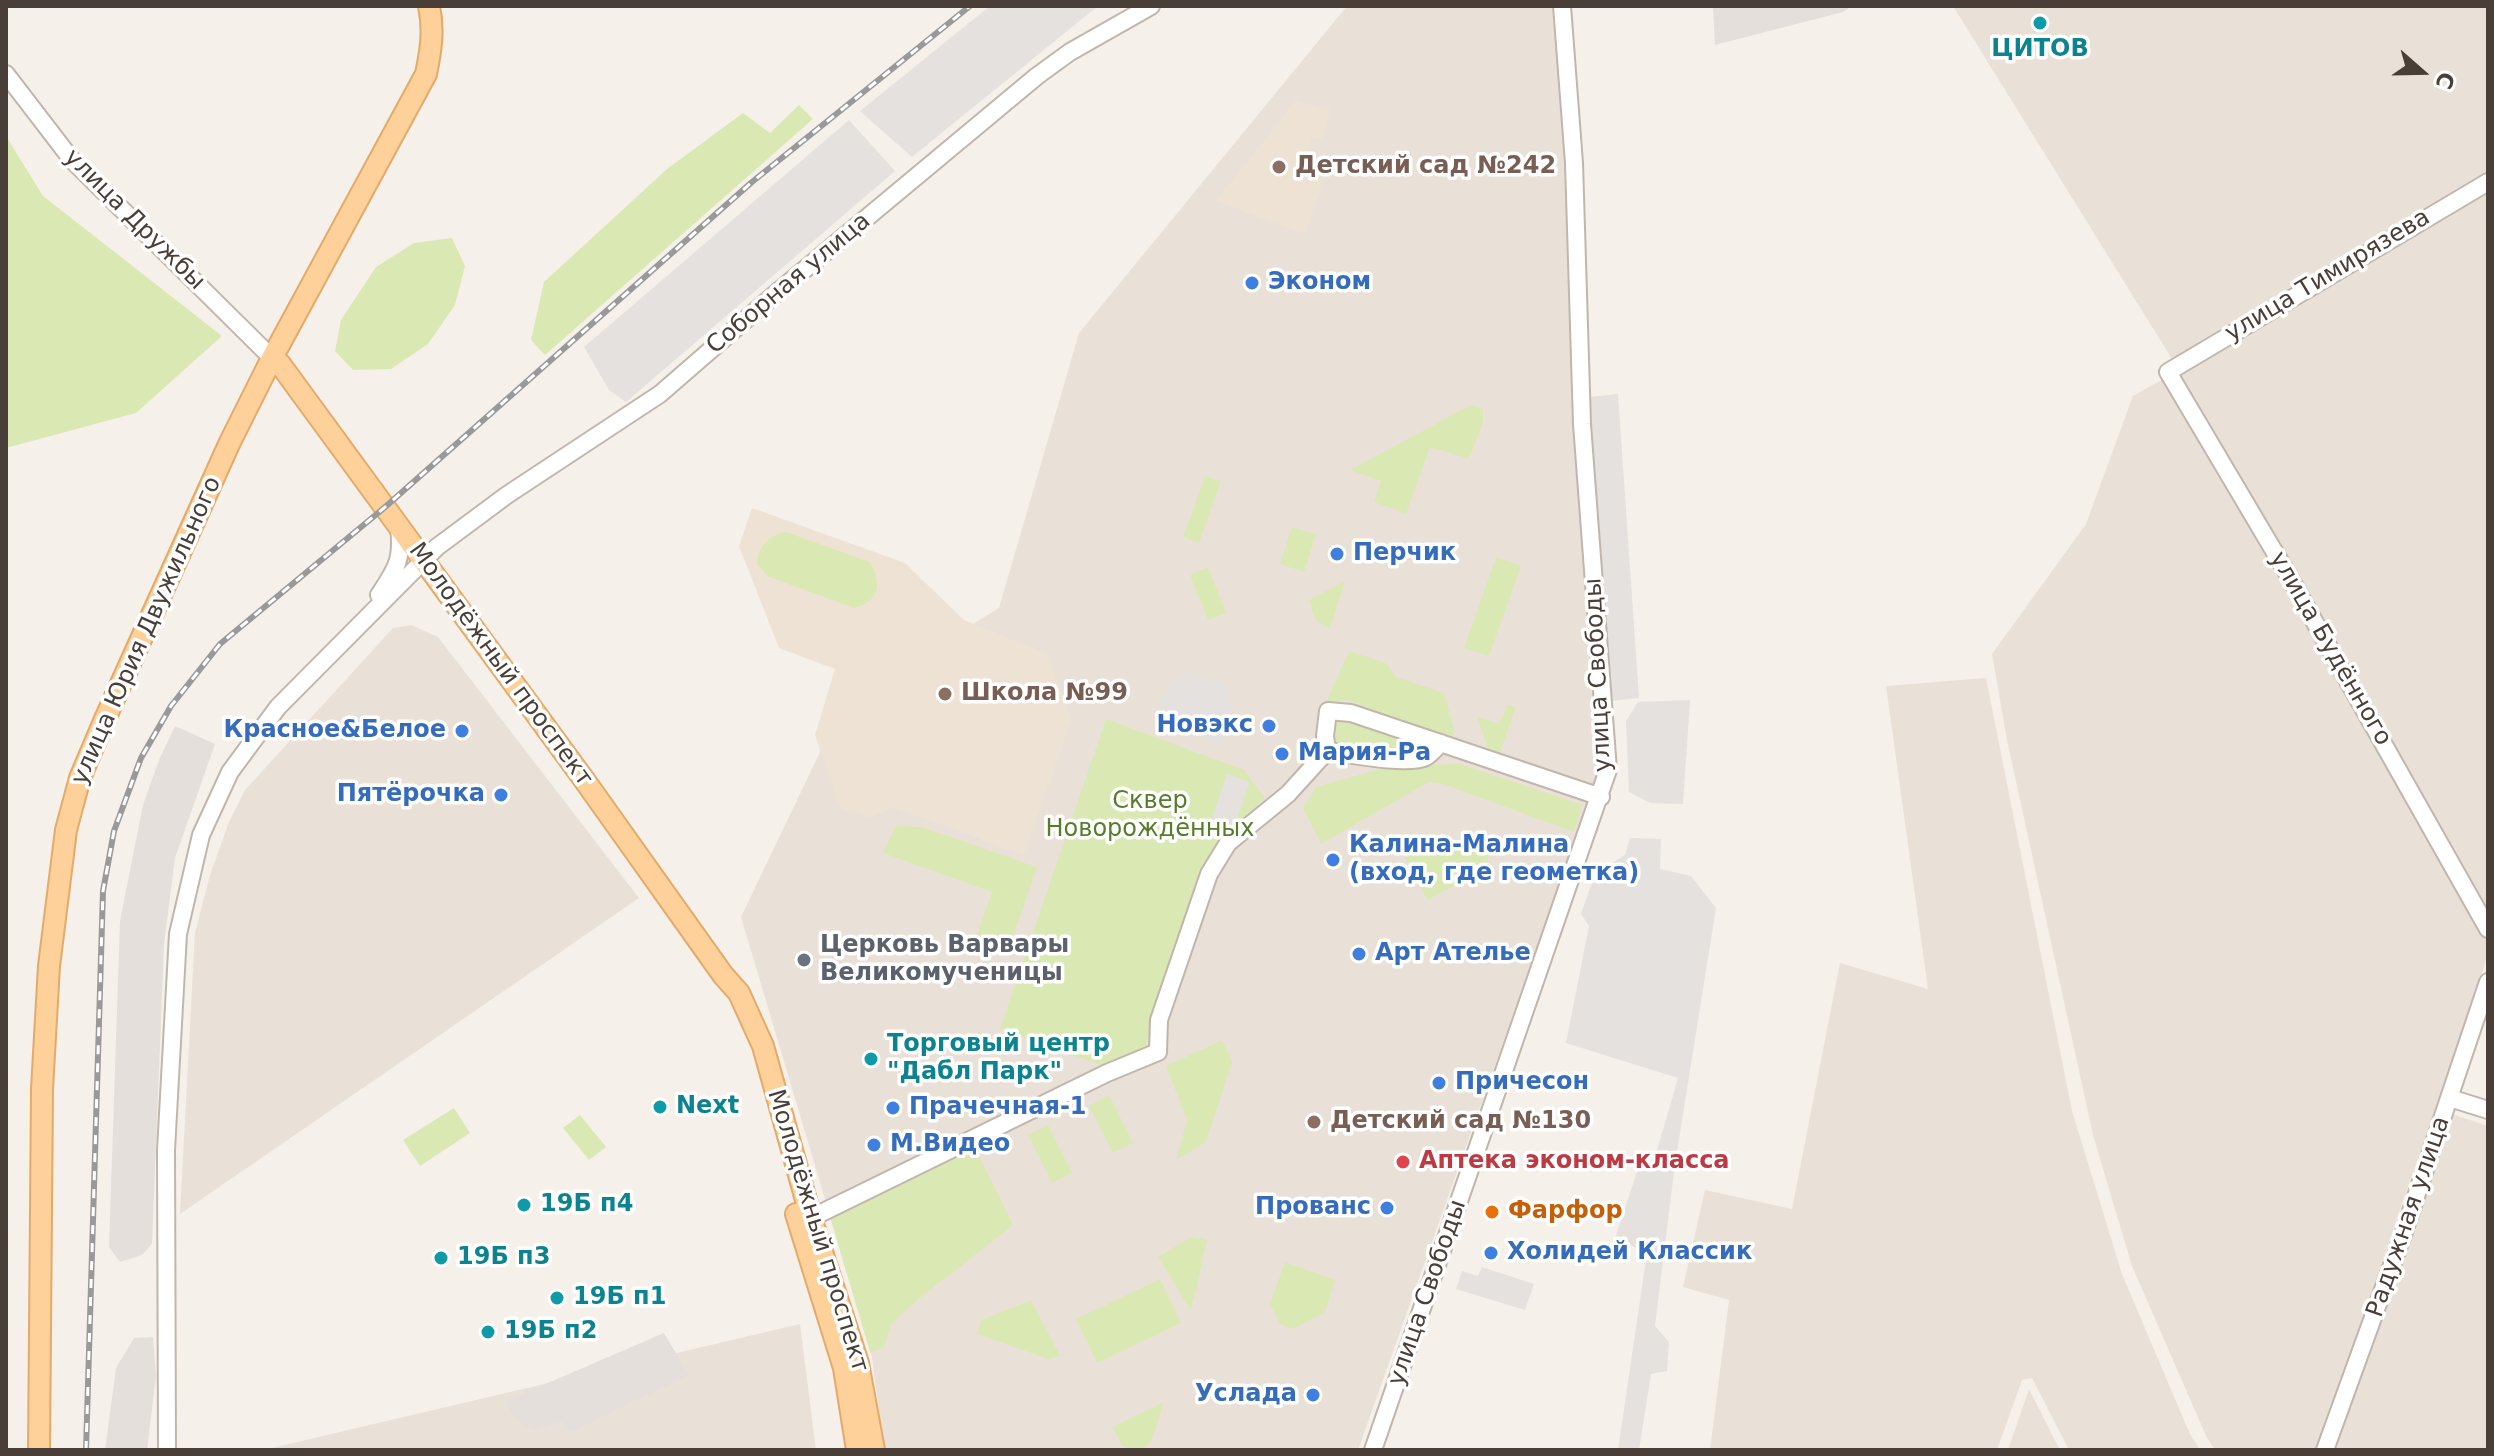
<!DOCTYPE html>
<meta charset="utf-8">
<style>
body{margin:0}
#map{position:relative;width:2494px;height:1456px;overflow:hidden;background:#f5f0ea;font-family:"DejaVu Sans",sans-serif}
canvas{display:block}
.frame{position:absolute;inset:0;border:8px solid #493f38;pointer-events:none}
.north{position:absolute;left:2382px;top:32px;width:80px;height:80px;-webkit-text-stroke:6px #fff;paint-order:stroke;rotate:110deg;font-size:22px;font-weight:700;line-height:32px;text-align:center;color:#493f38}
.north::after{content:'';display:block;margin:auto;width:28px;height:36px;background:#493f38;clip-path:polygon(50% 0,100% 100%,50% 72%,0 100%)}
</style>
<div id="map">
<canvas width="2494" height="1456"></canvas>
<div class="frame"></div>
<div class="north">С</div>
</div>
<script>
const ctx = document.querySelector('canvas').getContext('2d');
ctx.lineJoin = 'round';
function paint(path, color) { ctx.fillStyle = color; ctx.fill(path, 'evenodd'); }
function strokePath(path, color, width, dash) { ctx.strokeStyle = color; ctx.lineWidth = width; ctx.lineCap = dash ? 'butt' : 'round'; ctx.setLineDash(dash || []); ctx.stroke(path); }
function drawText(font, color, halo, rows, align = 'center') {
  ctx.font = font + ' "DejaVu Sans",sans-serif'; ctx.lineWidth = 7; ctx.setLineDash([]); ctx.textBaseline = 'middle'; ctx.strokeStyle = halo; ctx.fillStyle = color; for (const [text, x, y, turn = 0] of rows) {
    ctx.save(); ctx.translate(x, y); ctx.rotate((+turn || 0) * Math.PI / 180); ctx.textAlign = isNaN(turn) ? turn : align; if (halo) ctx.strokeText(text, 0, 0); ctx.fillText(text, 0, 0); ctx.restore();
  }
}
const residential = new Path2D(`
 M1347,6H1561L1600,770L1358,1450H884L872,1357L741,917L843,704L999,608L1079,333Z
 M1953,6H2488V174L2172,359Z
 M2488,189V955L2317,1450H2215L2207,1438L2132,1266L2093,1135L2007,740L1992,654L2086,524L2133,396L2301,301Z
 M411,625L438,637L639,898L180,1214L195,933L210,875L229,822L245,790L393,628Z
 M1986,678L2072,1111L2122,1274L2189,1432L2200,1450H2069L2032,1378L2022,1380L1997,1450H1710L1729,1300L1683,1287L1705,1190L1792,1209L1840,963L1928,989L1886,686Z
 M2449,1113L2488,1126V1450H2330Z
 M800,1324L816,1450H263Z
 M2029,1389L2060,1450H2008Z`);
const industrial = new Path2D(`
 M1713,6H1852L1843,12L1715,45Z
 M175,726L215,744L175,858L164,944L152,1244L142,1255L120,1262L109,1247L120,921L143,805L159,760Z
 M664,1333L689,1375L571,1432L563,1421L534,1431L514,1418L506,1401Z
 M153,1337L156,1376L147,1450H105L116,1368L134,1338Z`);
const education = new Path2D(`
 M1296,100L1331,111L1321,140L1312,137L1304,162L1327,171L1305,234L1216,201Z
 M752,508L905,563L964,620L1047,654L1071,720L1024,855L893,807L869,818L840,808L815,735L835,669L779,648L739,546Z`);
const green = new Path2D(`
 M799,105L813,119L545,355L531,340L544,282L667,169L743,113L770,133Z
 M6,136L43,196L222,336L136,413L6,448Z
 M452,238L465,266L455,305L428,344L391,369L353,370L335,351L341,320L376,267L414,243Z
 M1471,405L1483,409V422L1469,459L1430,447L1406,514L1374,502L1381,481L1350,470Z
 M1205,476L1221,481L1199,543L1183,537Z
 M1292,527L1316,535L1304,572L1280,564Z
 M786,532L870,562C882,584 880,601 854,608L767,576L757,564C758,546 769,535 786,532Z
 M1496,557L1521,566L1489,656L1464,648Z
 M1208,567L1226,613L1208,620L1190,575Z
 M1345,581L1330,629L1315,619L1309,600Z
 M1349,651L1386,663L1396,677L1444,693L1454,729L1452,738L1347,700L1326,703Z
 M1508,705L1516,707L1500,752L1488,748L1477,717L1499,724Z
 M1332,716L1340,719L1433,745L1412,756L1336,747L1329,734Z
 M1106,719L1244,770L1265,798C1252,811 1237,823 1226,837C1183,890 1165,984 1145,1049L1109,1068L1000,1029Z
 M1460,764L1582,805L1574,832L1443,784L1429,782L1321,844L1303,808L1316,787L1391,766Z
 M896,825L924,828L1037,867L1010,946L977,935L992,892L883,853Z
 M1446,837L1489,855L1484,871L1427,900L1405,858Z
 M1222,1040L1232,1062L1206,1142L1176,1160L1187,1120L1166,1066Z
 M1109,1095L1133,1143L1113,1153L1089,1106Z
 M454,1108L470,1133L420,1166L403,1140Z
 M580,1115L606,1147L589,1160L563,1128Z
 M1048,1125L1072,1173L1052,1183L1028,1135Z
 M971,1140L1013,1225L916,1301L891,1324L884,1348L870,1352L828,1210Z
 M1191,1237L1207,1240L1191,1311L1158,1257Z
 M1285,1262L1335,1280L1325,1312L1293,1329L1280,1324L1270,1304Z
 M1160,1279L1181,1323L1097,1363L1076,1319Z
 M1031,1300L1060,1356L1048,1359L977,1334L981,1320Z
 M1164,1402L1151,1442L1140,1450L1123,1447L1112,1427Z`);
const parking = new Path2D(`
 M990,6H1098L912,157L860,111Z
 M849,120L895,171L626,402L609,390L584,347Z
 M1618,394L1639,698L1611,701L1590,397Z
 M1185,670L1227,685L1233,717L1222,746L1172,726L1161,701Z
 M1690,700L1683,804L1650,803L1629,792L1626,721L1638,702Z
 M1227,774L1250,782L1234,826L1212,818Z
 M1630,838L1661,839L1660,869L1691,876L1716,908L1675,1164L1655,1326L1669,1342L1667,1371L1651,1374L1639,1450H1618L1647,1253L1615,1238L1639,1166L1653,1164L1678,1078L1566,1043L1589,926L1581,914L1595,874L1625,855Z
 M1482,1267L1534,1284L1525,1310L1456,1289L1462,1271L1478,1276Z`);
const minor = new Path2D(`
 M6,74L72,160L272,358
 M2488,182L2168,372L2287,573L2488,929
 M379,595C396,569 403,560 399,528
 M1327,751L1325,736L1328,711L1351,713L1601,797
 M1327,751C1349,754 1408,766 1426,757C1431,754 1437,747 1441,743
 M2450,1098L2488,1110
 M811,1218L1107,1073L1158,1052L1159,1020L1209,874L1228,843L1288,794L1327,751
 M167,1450L166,1150L178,934L201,835L230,772L278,707L437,547L507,495L660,394L774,295L1037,76L1070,52L1151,6
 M1373,1450L1608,770L1582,424L1574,163L1562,6
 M2325,1450L2405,1229L2488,982`);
const major = new Path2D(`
 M272,358L280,364L585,781L723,975L739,993L763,1046L811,1218L858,1363L874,1450
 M796,1214L844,1368L857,1450
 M39,1450L42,1089L49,966L66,830L80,778L105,719L230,442L272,358L426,74C431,50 434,30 429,6`);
const rail = new Path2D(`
 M86,1450L103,891L114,831L141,758L171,706L220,644L384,508L752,182L970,6`);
const markers = [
 [2040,23,8,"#0f9aa8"],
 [1279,167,8,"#8d6e63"],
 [1252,283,8,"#3f7fe0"],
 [1337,554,8,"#3f7fe0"],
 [945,694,8,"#8d6e63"],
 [1269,726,8,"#3f7fe0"],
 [462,731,8,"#3f7fe0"],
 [1282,754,8,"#3f7fe0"],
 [501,795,8,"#3f7fe0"],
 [1333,860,8,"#3f7fe0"],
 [1359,954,8,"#3f7fe0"],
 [804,960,8,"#6b7280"],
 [871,1059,8,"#0f9aa8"],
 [1439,1083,8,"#3f7fe0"],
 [660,1107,8,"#0f9aa8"],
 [893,1108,8,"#3f7fe0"],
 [1314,1122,8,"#8d6e63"],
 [874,1145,8,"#3f7fe0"],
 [1403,1162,8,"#e0444e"],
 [524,1205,8,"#0f9aa8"],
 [1387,1208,8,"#3f7fe0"],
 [1492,1212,8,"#e8710a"],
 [1491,1253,8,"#3f7fe0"],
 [441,1258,8,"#0f9aa8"],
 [557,1298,8,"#0f9aa8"],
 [488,1332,8,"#0f9aa8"],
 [1313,1395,8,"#3f7fe0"]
];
const cultureNames = [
 ["ЦИТОВ",2040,50,"center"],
 ["Торговый центр",887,1045],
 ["\"Дабл Парк\"",887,1073],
 ["Next",676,1107],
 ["19Б п4",540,1205],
 ["19Б п3",457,1258],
 ["19Б п1",573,1298],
 ["19Б п2",504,1332]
];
const educationNames = [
 ["Детский сад №242",1295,167],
 ["Школа №99",961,694],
 ["Детский сад №130",1330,1122]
];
const streetNames = [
 ["улица Дружбы",134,220,45],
 ["улица Тимирязева",2328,276,-31],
 ["Соборная улица",789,284,-40],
 ["улица Юрия Двужильного",147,631,-66],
 ["улица Будённого",2330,649,60],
 ["Молодёжный проспект",500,665,54],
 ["улица Свободы",1599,675,-93],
 ["Радужная улица",2409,1217,-71],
 ["Молодёжный проспект",817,1231,73],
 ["улица Свободы",1428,1293,-71]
];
const shopNames = [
 ["Эконом",1268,283],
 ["Перчик",1353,554],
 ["Новэкс",1253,726,"right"],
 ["Красное&Белое",446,731,"right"],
 ["Мария-Ра",1298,754],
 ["Пятёрочка",485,795,"right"],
 ["Калина-Малина",1349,846],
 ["(вход, где геометка)",1349,874],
 ["Арт Ателье",1375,954],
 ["Причесон",1455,1083],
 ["Прачечная-1",909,1108],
 ["М.Видео",890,1145],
 ["Прованс",1371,1208,"right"],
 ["Холидей Классик",1507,1253],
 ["Услада",1297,1395,"right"]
];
const parkNames = [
 ["Сквер",1150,802],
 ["Новорождённых",1150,830]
];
const worshipNames = [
 ["Церковь Варвары",820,946],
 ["Великомученицы",820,974]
];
const healthNames = [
 ["Аптека эконом-класса",1419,1162]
];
const foodNames = [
 ["Фарфор",1508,1212]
];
paint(residential, '#e9e1d8');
paint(industrial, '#e5dfdb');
paint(education, '#eee2d4');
paint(green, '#dae9b3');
paint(parking, '#e4e1de');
strokePath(minor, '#c1b6ac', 20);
strokePath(major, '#e4aa69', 24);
strokePath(minor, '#fff', 16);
strokePath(major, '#fed09a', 20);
strokePath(rail, '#999', 6);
strokePath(rail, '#fff', 3, [9]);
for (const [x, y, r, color] of markers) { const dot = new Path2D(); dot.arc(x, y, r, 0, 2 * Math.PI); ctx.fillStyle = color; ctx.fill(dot); strokePath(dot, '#fff', 3); }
drawText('bold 24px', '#0d838f', '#fff', cultureNames, 'left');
drawText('bold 24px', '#785e54', '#fff', educationNames, 'left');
drawText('24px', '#493f38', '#fff', streetNames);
drawText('bold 24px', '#366cbe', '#fff', shopNames, 'left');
drawText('24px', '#577c2a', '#fff', parkNames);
drawText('bold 24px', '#5b616d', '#fff', worshipNames, 'left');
drawText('bold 24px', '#be3a42', '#fff', healthNames, 'left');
drawText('bold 24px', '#c56008', '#fff', foodNames, 'left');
</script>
